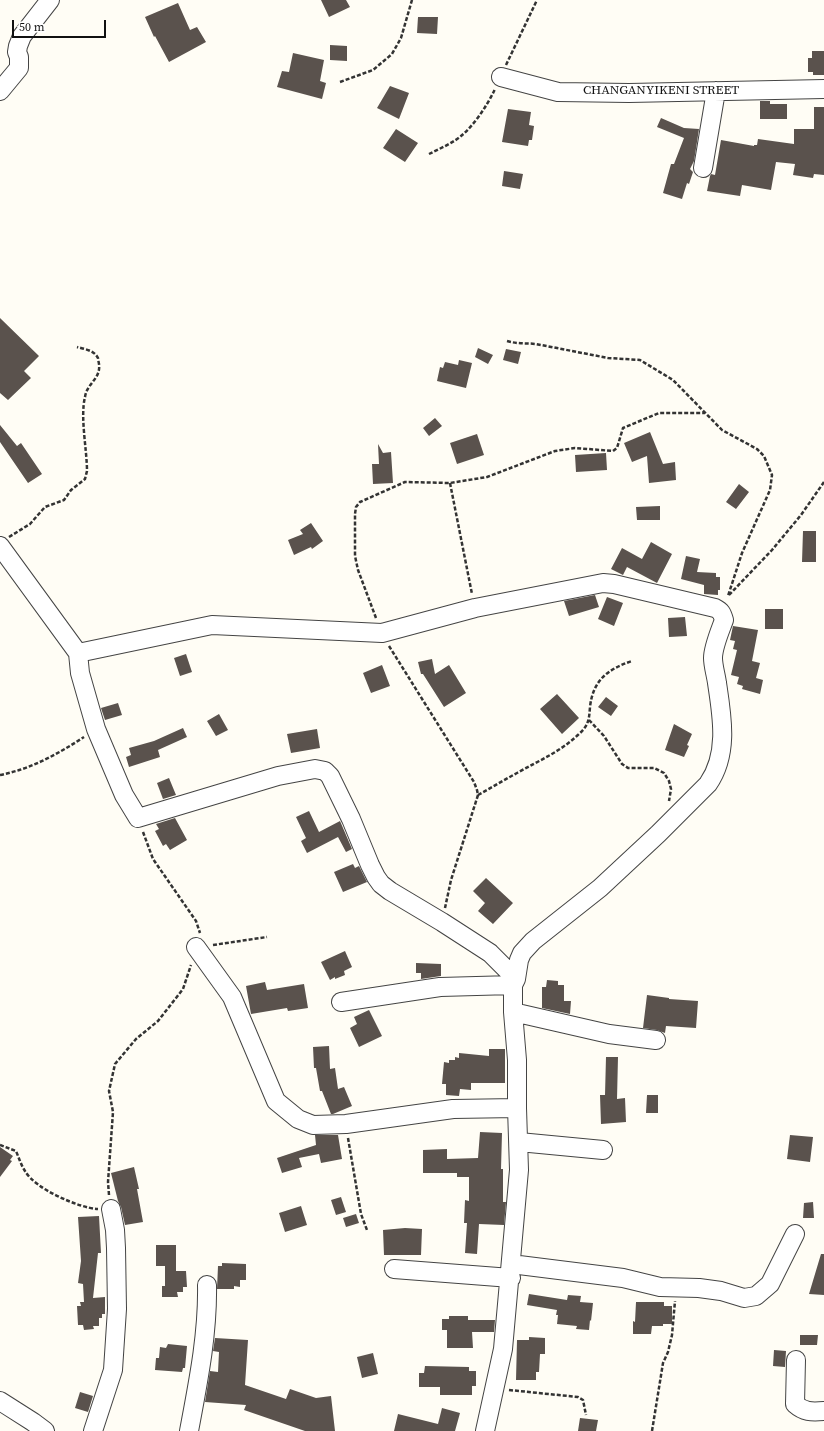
<!DOCTYPE html>
<style>
body{margin:0}
#map{position:relative;width:824px;height:1431px;overflow:hidden;background:#fffdf5;font-family:"Source Serif 4",serif}
canvas{display:block}
.scale{position:absolute;left:12px;top:20px;width:94px;height:18px;box-sizing:border-box;border:2px solid #111;border-top:0;padding-left:5px;font-size:12px;line-height:14px;white-space:nowrap;color:#111;-webkit-text-stroke:3px #fff;paint-order:stroke}
</style>
<div id="map">
<canvas width="824" height="1431"></canvas>
<div class="scale">50 m</div>
</div>
<script>
const ctx = document.querySelector('canvas').getContext('2d');
ctx.lineJoin = 'round';
function paint(path, color) { ctx.fillStyle = color; ctx.fill(path, 'evenodd'); }
function strokePath(path, color, width, dash) { ctx.strokeStyle = color; ctx.lineWidth = width; ctx.lineCap = dash ? 'butt' : 'round'; ctx.setLineDash(dash || []); ctx.stroke(path); }
function drawText(font, color, halo, rows, align = 'center') {
  ctx.font = font + ' "Source Serif 4",serif'; ctx.lineWidth = 4; ctx.setLineDash([]); ctx.textBaseline = 'middle'; ctx.strokeStyle = halo; ctx.fillStyle = color; for (const [text, x, y, turn = 0] of rows) {
    ctx.save(); ctx.translate(x, y); ctx.rotate((+turn || 0) * Math.PI / 180); ctx.textAlign = isNaN(turn) ? turn : align; if (halo) ctx.strokeText(text, 0, 0); ctx.fillText(text, 0, 0); ctx.restore();
  }
}
const building = new Path2D(`
 M321,0H346L350,7L329,17Z
 M178,3L190,30L197,27L206,42L169,62L155,36L154,37L145,17Z
 M418,17H438L437,34L417,33Z
 M330,45L347,46V61L330,60Z
 M812,51H824V75H813V72H808V58H812Z
 M293,53L324,60L320,81L326,83L322,99L277,87L282,71L289,72Z
 M390,86L409,93L399,119L377,108Z
 M760,101H770V104H787V119H760Z
 M814,107H824V175L814,174L813,178L793,175L795,164L776,162L771,190L742,185L740,196L707,191L710,176L711,174L715,175L721,140L754,146V145H757L758,139L794,144V129H814Z
 M508,109L531,112L529,125L534,126L532,140H529L528,146L502,142Z
 M661,118L684,128L699,129L694,161L690,169L693,172L689,184L687,183L682,199L663,193L671,164H674L684,138L657,127Z
 M396,129L418,143L405,162L383,148Z
 M504,171L523,174L520,189L502,186Z
 M0,318L39,356L24,371L31,378L8,400L0,393Z
 M478,348L493,355L488,364L475,357Z
 M506,349L521,352L518,364L503,360Z
 M459,360L472,363L466,388L437,381L440,367L443,368L445,362L458,365Z
 M435,418L442,426L429,436L423,428Z
 M0,425L17,446L21,443L42,474L28,483L0,442Z
 M650,432L663,464L675,462L676,480L649,483L647,456L632,462L624,443Z
 M477,434L484,455L457,464L450,443Z
 M378,444L383,453L391,452L393,483L373,484L372,464H379Z
 M606,453L607,470L576,472L575,455Z
 M739,484L749,492L736,509L726,502Z
 M660,506V520H637L636,507Z
 M311,523L323,541L312,549L311,547L294,555L288,540L303,534L300,530Z
 M803,531H816V562H802Z
 M651,542L672,554L657,583L627,567L623,575L611,569L622,548L642,559Z
 M686,556L700,559L697,572L716,573V577H720V590H718V595L704,594V585L681,579Z
 M595,595L599,607L569,616L564,601Z
 M607,597L623,603L614,626L598,619Z
 M765,609H783V629H765Z
 M685,617L687,636L669,637L668,618Z
 M733,626L758,630L752,661L760,663L756,678L763,680L760,694L742,689L743,686L737,684L739,677L731,675L737,650L733,649L735,641L730,640Z
 M186,654L192,672L180,676L174,658Z
 M432,659L435,674L449,665L466,693L444,707L423,674H421L418,662Z
 M382,665L390,686L371,693L363,673Z
 M557,694L579,718L562,734L540,709Z
 M606,697L618,706L611,716L598,707Z
 M118,703L122,715L105,720L101,708Z
 M219,714L228,730L216,736L207,721Z
 M674,724L692,734L687,745L689,746L684,757L665,750Z
 M183,728L187,737L158,750L160,757L129,767L126,757L131,755L129,748L154,741Z
 M317,729L320,748L291,753L287,734Z
 M169,778L176,795L163,799L157,783Z
 M309,811L319,832L340,821L352,849L346,852L338,837L307,853L301,841L306,838L296,817Z
 M175,818L187,840L170,850L166,844L163,846L155,831L159,829L156,824Z
 M353,864L355,868L359,866L367,882L343,892L334,872Z
 M486,878L513,903L493,924L478,911L485,903L473,891Z
 M345,951L352,967L344,971L345,975L335,979V977L330,980L321,962Z
 M416,963L441,964V976L421,979V973H416Z
 M547,980L558,981V985H564V1001H571L570,1014L542,1008V987H546Z
 M265,982L267,990L304,984L308,1008L288,1011L287,1008L251,1014L246,986Z
 M647,995L669,998V999L698,1001L696,1028L666,1026L665,1033L657,1030L643,1028Z
 M369,1010L382,1036L359,1047L350,1028L357,1024L354,1017Z
 M329,1046L330,1069L335,1068L338,1089L344,1087L352,1106L333,1114H331L322,1091H320L316,1068H314L313,1047Z
 M489,1049H505V1083H471V1090L460,1089L459,1096L446,1095V1084H442L444,1062L449,1063V1060H455V1057L459,1058V1053L489,1056Z
 M606,1057H618L617,1099L625,1098L626,1122L601,1124L600,1095H605Z
 M647,1095H658V1113H646Z
 M480,1132L502,1133L501,1169H503V1202H506L504,1225L479,1224L477,1254L465,1253L467,1223H464L465,1200L469,1201V1177H457V1173H423V1150L447,1149V1159L478,1158Z
 M315,1135H338L342,1159L321,1163L319,1154L299,1158L302,1167L282,1173L277,1158L316,1145Z
 M790,1135L813,1137L810,1162L787,1159Z
 M0,1147L13,1156L10,1160L12,1161L0,1177Z
 M134,1167L139,1189H137L143,1222L125,1225L121,1207L118,1201L111,1173Z
 M341,1197L346,1212L336,1215L331,1200Z
 M813,1202L814,1218H803L804,1203Z
 M301,1206L307,1225L285,1232L279,1213Z
 M356,1214L359,1223L346,1227L343,1218Z
 M99,1216L101,1253H98L93,1298L105,1297V1314H102V1318H99V1326H93L94,1329L84,1330L83,1325H78L77,1306H81L80,1302H84L83,1284L78,1283L81,1261L78,1217Z
 M405,1228L422,1229L421,1255H384L383,1230Z
 M156,1245H176V1271H186L187,1287H183V1292H177L178,1297H162V1286H165V1266H156Z
 M821,1254H824V1295L809,1294Z
 M222,1263L246,1264V1280H240V1287L234,1286V1289H217L218,1266H222Z
 M529,1294L567,1300L568,1295L581,1296L580,1302L593,1303L591,1321L590,1320L589,1330L576,1329L577,1326L557,1324L558,1315H556L557,1310L527,1305Z
 M636,1302H664V1306H672V1324H663V1326H652L651,1334H633V1321L635,1322Z
 M449,1316H468V1320H495L494,1332H472L473,1348H447V1330H442V1319H449Z
 M800,1335H818L817,1345H800Z
 M529,1337L545,1338V1354H540L539,1372H536V1380H516L517,1340H529Z
 M215,1338L248,1340L245,1385L286,1399L290,1389L316,1398L331,1396L335,1431H305L244,1410L246,1405L205,1402L210,1371L218,1372L219,1352L213,1351Z
 M168,1344L187,1346L185,1368H183L182,1372L155,1370L156,1358H159L160,1347L166,1348Z
 M774,1350L786,1351L785,1367L773,1366Z
 M373,1353L378,1374L362,1378L357,1357Z
 M425,1366L469,1367V1371H476V1386H472V1395H440V1387H419V1373H424Z
 M80,1392L93,1396L88,1412L75,1408Z
 M442,1408L460,1413L455,1431H394L398,1414L438,1424Z
 M580,1418L598,1420L596,1431H578Z`);
const path = new Path2D(`
 M506,65L537,0
 M340,82L373,70L392,54L401,38L412,0
 M429,154C437,150 446,146 454,141C471,131 487,106 495,89
 M507,341C517,344 526,343 536,344L608,358L640,360L673,380L722,430L757,449L764,456L772,475L770,490L742,553L728,596
 M450,483L472,594
 M9,537L30,524L45,507L64,500L71,490L85,479L87,471C87,450 80,417 85,397C87,383 101,379 99,364C99,364 98,359 98,358C94,350 84,349 77,347
 M729,595L772,550L801,515L824,482
 M376,618L358,570L355,556V514L356,507L360,502L405,482L450,483L487,477L555,451L575,448L613,451L617,448L623,428L659,413H705
 M389,646L474,782L477,790L478,795L451,880L445,908
 M589,720L604,736L622,764L628,768H654L664,773L669,781L671,789L669,801
 M0,775C31,769 58,754 84,737
 M478,795C491,788 504,780 517,773C540,760 560,752 579,734C589,725 589,719 590,707C593,680 608,669 632,661
 M143,832L153,859L196,921L200,933
 M213,945L267,937
 M348,1138L361,1214L367,1230
 M0,1145L16,1151C19,1158 21,1165 25,1171C35,1189 79,1208 98,1209
 M109,1195L108,1182L113,1112L109,1091L115,1064L136,1039L158,1021L183,989L191,965
 M509,1390L578,1397L583,1400L586,1415
 M652,1431L663,1363L668,1352L672,1335L675,1301`);
const minor = new Path2D(`
 M501,77L558,92L629,93L824,89
 M0,91L19,68V57L17,52L18,46L22,36L50,0
 M703,168L716,91
 M0,546L78,653L80,673L96,729L124,795L138,818L278,776L315,769L325,771L330,776L351,819L370,865L376,877L381,884L390,891L442,922L490,953L516,979
 M78,653L212,625L382,633L475,608L603,583L614,584L715,608C721,611 722,613 724,620C720,631 713,647 713,658C713,666 716,675 717,683C722,716 729,754 708,784L658,834L600,888L533,941L522,953L519,960L516,979L513,985V1012L517,1060V1108L519,1170L503,1349L485,1431
 M196,947L232,997L276,1101L298,1119L313,1125L346,1124L453,1109L517,1108
 M341,1002L440,987L513,985
 M513,1012L609,1034L656,1040
 M519,1142L603,1150
 M511,1264L623,1278L660,1287L699,1288L721,1291L744,1298L756,1296L770,1284L795,1234
 M394,1269L511,1278
 M796,1360L795,1404C804,1412 811,1412 824,1411
 M0,1401L33,1422L45,1431
 M93,1431L113,1370L117,1309L116,1248L115,1230L111,1209
 M189,1431C198,1383 208,1334 207,1285`);
const streetNames = [
 ["CHANGANYIKENI STREET",661,91]
];
paint(building, '#5a524d');
strokePath(minor, '#444', 20);
strokePath(path, '#333', 2.5, [4, 2]);
strokePath(minor, '#fff', 18);
drawText('13px', '#111', '#fff', streetNames);
</script>
